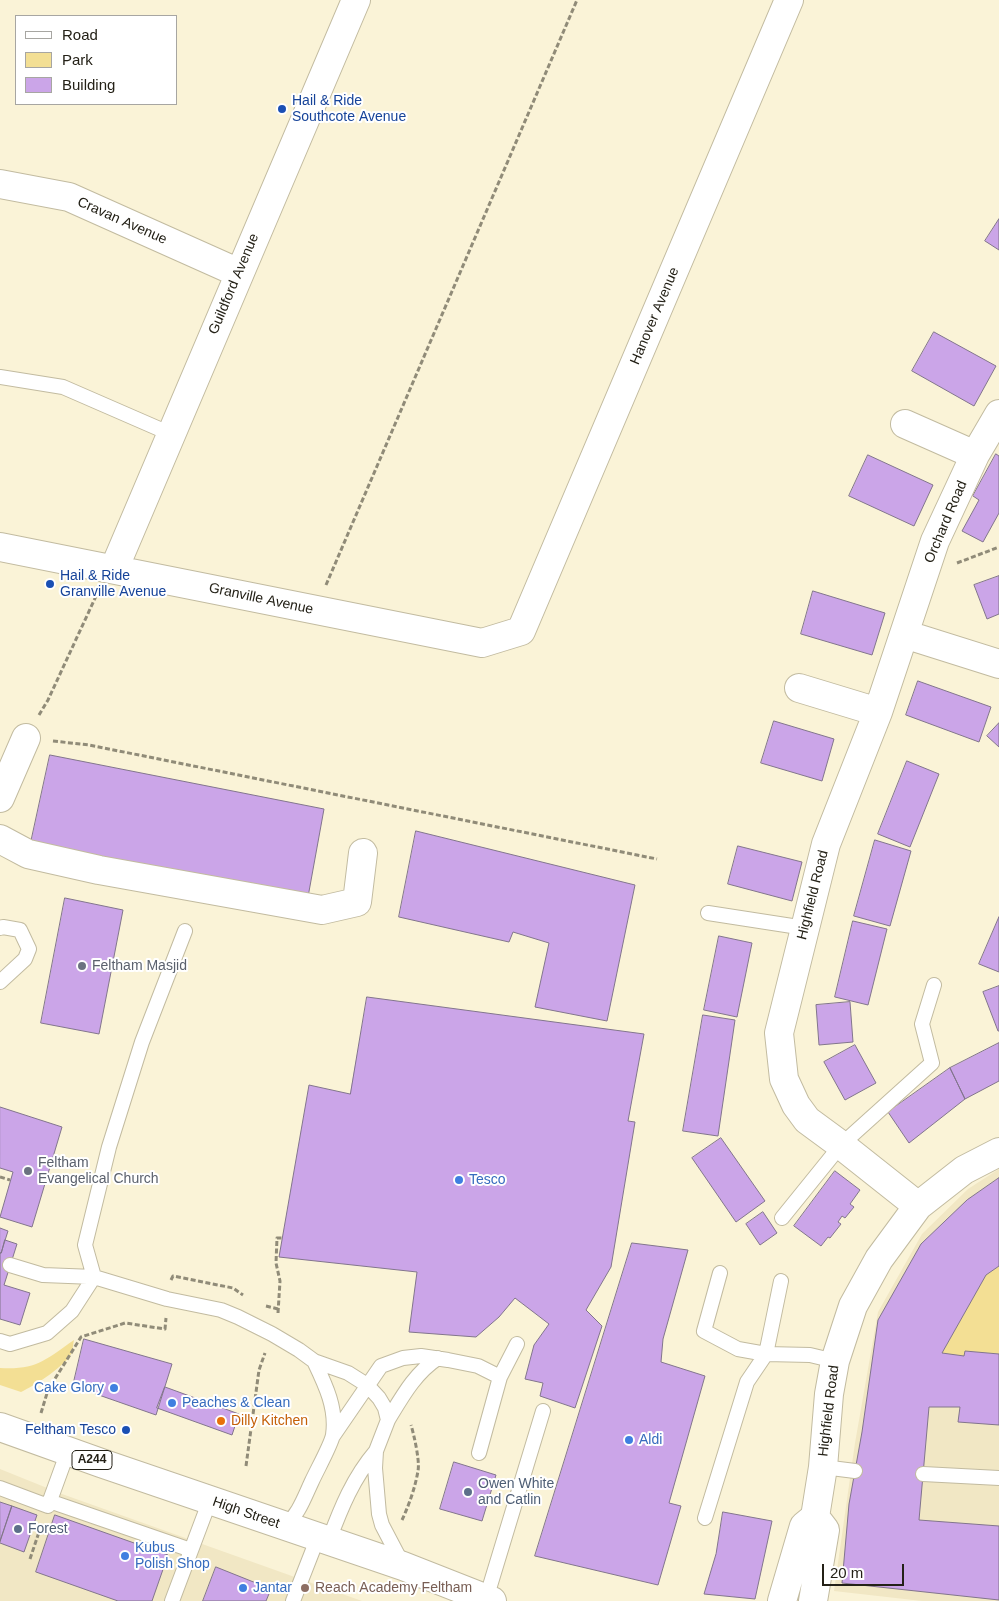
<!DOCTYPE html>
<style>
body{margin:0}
#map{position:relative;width:999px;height:1601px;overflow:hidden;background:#faf3d7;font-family:Arial,sans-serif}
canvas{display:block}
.legend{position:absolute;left:15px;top:15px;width:162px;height:90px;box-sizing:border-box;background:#fff;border:1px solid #a7a6a2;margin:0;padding:6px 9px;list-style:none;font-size:15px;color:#242117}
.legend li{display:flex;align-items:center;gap:10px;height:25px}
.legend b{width:25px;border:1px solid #a7a6a2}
.scale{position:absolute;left:822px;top:1564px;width:82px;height:22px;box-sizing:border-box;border:2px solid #242117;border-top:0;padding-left:6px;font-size:15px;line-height:18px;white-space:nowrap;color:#242117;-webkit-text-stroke:4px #fff;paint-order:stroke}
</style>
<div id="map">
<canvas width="999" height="1601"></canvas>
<ul class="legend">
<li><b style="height:6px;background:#fff"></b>Road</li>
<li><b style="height:14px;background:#f3df94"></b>Park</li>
<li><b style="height:14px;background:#cba5e8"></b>Building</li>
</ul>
<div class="scale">20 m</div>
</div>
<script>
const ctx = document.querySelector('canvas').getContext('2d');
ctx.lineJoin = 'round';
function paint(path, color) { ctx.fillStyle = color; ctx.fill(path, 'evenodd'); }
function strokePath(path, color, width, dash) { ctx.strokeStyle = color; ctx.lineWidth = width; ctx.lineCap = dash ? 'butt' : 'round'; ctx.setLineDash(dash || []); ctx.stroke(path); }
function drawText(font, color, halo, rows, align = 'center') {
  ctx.font = font + ' Arial,sans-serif'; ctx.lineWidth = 4; ctx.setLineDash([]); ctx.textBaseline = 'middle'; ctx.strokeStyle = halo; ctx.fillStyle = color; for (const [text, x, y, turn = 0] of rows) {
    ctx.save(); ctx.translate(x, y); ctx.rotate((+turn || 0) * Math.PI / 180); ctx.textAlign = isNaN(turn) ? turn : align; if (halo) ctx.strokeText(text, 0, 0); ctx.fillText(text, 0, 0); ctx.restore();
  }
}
const built = new Path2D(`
 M999,1169V1601H922L834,1591L855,1443L878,1312L922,1234L968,1189Z
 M0,1469L62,1494L362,1601H0Z`);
const green = new Path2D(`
 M999,1266V1354L966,1351L964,1356L942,1353L986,1275Z
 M74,1340C73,1344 73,1348 72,1352C67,1365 34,1386 21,1392L0,1385V1368C37,1370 45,1360 74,1340Z`);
const building = new Path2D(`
 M999,219V250L985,241Z
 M934,332L996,366L974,406L912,371Z
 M996,454L999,456V513L983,542L962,531L979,500L973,496Z
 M868,455L933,485L914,526L849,496Z
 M999,576V614L987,619L974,585Z
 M813,591L885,613L872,655L801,634Z
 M918,681L991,707L979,742L906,715Z
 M774,721L834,739L822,781L761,763Z
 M999,723V747L987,736Z
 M50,755L324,809L308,897L30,847Z
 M907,761L939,774L910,847L878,834Z
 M416,831L635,885L607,1021L535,1007L549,943L513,932L509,942L399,917Z
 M875,840L911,851L890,926L854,916Z
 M738,846L802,862L792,901L728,884Z
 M65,898L123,910L99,1034L41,1023Z
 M999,917V972L979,964Z
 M853,921L887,929L868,1005L835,997Z
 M719,936L752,943L737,1017L704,1010Z
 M999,986V1031H998L983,992Z
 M367,997L644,1034L628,1121L635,1122L611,1267L586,1310L602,1326L575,1408L540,1396L543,1383L525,1379L534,1345L549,1324L515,1298L499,1317L476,1337L409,1332L417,1272L279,1257L309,1085L350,1094Z
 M850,1002L853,1042L819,1045L816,1005Z
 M703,1015L735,1020L718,1136L683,1131Z
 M999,1043V1081L965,1099L950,1068Z
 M855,1045L876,1083L845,1100L824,1062Z
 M950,1068L965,1099L909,1143L888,1112Z
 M0,1107L62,1127L32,1227L0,1217L13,1172L0,1168Z
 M721,1138L765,1201L736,1222L692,1158Z
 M835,1171L860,1190L850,1204L854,1207L845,1218L842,1216L838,1222L841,1224L830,1238L828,1237L821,1246L794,1226Z
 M999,1178V1266L986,1275L942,1353L964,1356L965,1351L999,1354V1425L958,1422L960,1407H929L919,1520L999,1526V1600L842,1583L849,1504L862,1432L878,1320L921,1244L967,1200Z
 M763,1212L777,1233L760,1245L746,1224Z
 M0,1228L8,1231L1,1253H0Z
 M5,1240L17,1244L4,1285L30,1293L20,1325L0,1319V1253H1Z
 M632,1243L688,1250L663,1339L661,1362L705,1376L669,1503L681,1506L658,1585L535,1556Z
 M84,1339L172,1364L156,1415L73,1386Z
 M165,1387L239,1414L232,1435L157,1408Z
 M454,1462L496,1475L482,1521L440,1509Z
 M0,1502L12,1506L0,1541Z
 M12,1506L37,1515L24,1552L0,1543Z
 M723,1512L772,1521L755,1599L704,1594L716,1554Z
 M55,1515L168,1555L152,1601H118L36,1572Z
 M216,1567L271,1589L266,1601H203Z`);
const path = new Path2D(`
 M957,563L999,547
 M326,585L577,0
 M39,715L48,700L97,594
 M53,741L89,745L657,859
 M0,1177L10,1180
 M171,1280L173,1276L233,1288L243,1295
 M266,1306L278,1309
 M278,1313L280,1281L276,1263L277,1238H282
 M41,1413L48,1390L81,1337L125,1323L165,1329L166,1318
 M246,1466L259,1370L265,1353
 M402,1520C409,1505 415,1488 418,1471C420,1461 414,1435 411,1425
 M30,1559L41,1526`);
const lane = new Path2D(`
 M0,377L63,387L171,434
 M708,913L805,928
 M0,928L3,927L20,930L29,949L25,959L0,982
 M782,1218L841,1145L932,1063L922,1024L934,985
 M10,1265L43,1275L94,1277L167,1299L221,1310L238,1317L272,1334L299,1350L314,1361L348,1373L367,1385L379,1398L385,1408L388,1420L376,1451L375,1468L379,1514L382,1525L403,1565
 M781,1281L766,1354L810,1355L835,1361
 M0,1341L10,1344L47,1333L72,1311L94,1277L85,1245L109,1147L142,1042L185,931
 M388,1420C402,1397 415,1373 438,1358
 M333,1436L381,1366L403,1358L421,1356L448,1360L478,1366L500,1377
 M479,1453L500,1377L517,1344
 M823,1467L855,1471
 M923,1474L999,1478
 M0,1488L48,1506L68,1451
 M49,1501L191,1550
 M705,1518L747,1382L766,1354L738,1349L704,1331L720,1273
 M284,1527C299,1514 304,1498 312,1481C317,1470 331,1445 333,1435C337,1408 325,1384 314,1361
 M329,1540C341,1508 353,1478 376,1451
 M486,1599L543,1411
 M172,1601L210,1500
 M293,1601L318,1537`);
const street = new Path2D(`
 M0,184L69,197L239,273
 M905,424L975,455
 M0,547L482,643L521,631L789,0
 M114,569L356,0
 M904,634L935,541L975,455L999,414
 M799,688L878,712
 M0,798L26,738
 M0,839L28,854L99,870L322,910L357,902L363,853
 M918,1206L841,1145L807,1120L796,1105L784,1079L779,1033L826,844L878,712L904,634L999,664
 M782,1601L804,1526L815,1517L823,1467L829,1394L835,1361L853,1306L879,1259L918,1206L964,1170L999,1152
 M813,1601L825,1530L815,1517`);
const primary = new Path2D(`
 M0,1427L101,1463L403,1566L492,1601`);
const markers = [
 [282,109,5,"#1a4fb4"],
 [50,584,5,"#1a4fb4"],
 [82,966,5,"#6b7280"],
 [28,1171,5,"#6b7280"],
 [459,1180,5,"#3f7fe0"],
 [114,1388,5,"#3f7fe0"],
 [172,1403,5,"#3f7fe0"],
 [221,1421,5,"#e8710a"],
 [126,1430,5,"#1a4fb4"],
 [629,1440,5,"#3f7fe0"],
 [468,1492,5,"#5c6f8a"],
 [18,1529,5,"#5c6f8a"],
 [125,1556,5,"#3f7fe0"],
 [243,1588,5,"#3f7fe0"],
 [305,1588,5,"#8d6e63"]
];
const shields = [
 [92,1460,40]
];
const shieldNames = [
 ["A244",92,1460]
];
const transitNames = [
 ["Hail & Ride",292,101],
 ["Southcote Avenue",292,117],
 ["Hail & Ride",60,576],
 ["Granville Avenue",60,592],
 ["Feltham Tesco",116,1430,"right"]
];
const streetNames = [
 ["Cravan Avenue",122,221,24],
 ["Guildford Avenue",234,284,-67],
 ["Hanover Avenue",655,316,-67],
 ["Orchard Road",946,522,-67],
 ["Granville Avenue",261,599,12],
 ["Highfield Road",813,895,-76],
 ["Highfield Road",829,1411,-83],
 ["High Street",246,1513,19]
];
const worshipNames = [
 ["Feltham Masjid",92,966],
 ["Feltham",38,1163],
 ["Evangelical Church",38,1179]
];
const shopNames = [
 ["Tesco",469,1180],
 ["Cake Glory",104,1388,"right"],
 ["Peaches & Clean",182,1403],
 ["Aldi",639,1440],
 ["Kubus",135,1548],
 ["Polish Shop",135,1564],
 ["Jantar",253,1588]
];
const foodNames = [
 ["Dilly Kitchen",231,1421]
];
const serviceNames = [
 ["Owen White",478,1484],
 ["and Catlin",478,1500],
 ["Forest",28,1529]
];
const educationNames = [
 ["Reach Academy Feltham",315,1588]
];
paint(built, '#f1e7c4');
paint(green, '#f3df94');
paint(building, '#cba5e8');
strokePath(building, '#82758c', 1);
strokePath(lane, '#c2bba0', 16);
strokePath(street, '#c2bba0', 30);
strokePath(primary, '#c2bba0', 30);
strokePath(path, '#908b78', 3, [5, 2.5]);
strokePath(lane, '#fff', 14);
strokePath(street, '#fff', 28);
strokePath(primary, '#fff', 28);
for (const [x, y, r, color] of markers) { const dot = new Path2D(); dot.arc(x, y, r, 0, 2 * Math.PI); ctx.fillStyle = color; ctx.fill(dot); strokePath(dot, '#fff', 2); }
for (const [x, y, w] of shields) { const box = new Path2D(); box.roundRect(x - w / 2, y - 9.5, w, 19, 4); ctx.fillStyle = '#fff'; ctx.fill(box); strokePath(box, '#242117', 1); }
drawText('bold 12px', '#242117', null, shieldNames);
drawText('14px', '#164399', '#fff', transitNames, 'left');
drawText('14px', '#242117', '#fff', streetNames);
drawText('14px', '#5b616d', '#fff', worshipNames, 'left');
drawText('14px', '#366cbe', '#fff', shopNames, 'left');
drawText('14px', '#c56008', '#fff', foodNames, 'left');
drawText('14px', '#4e5e75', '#fff', serviceNames, 'left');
drawText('14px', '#785e54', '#fff', educationNames, 'left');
</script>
